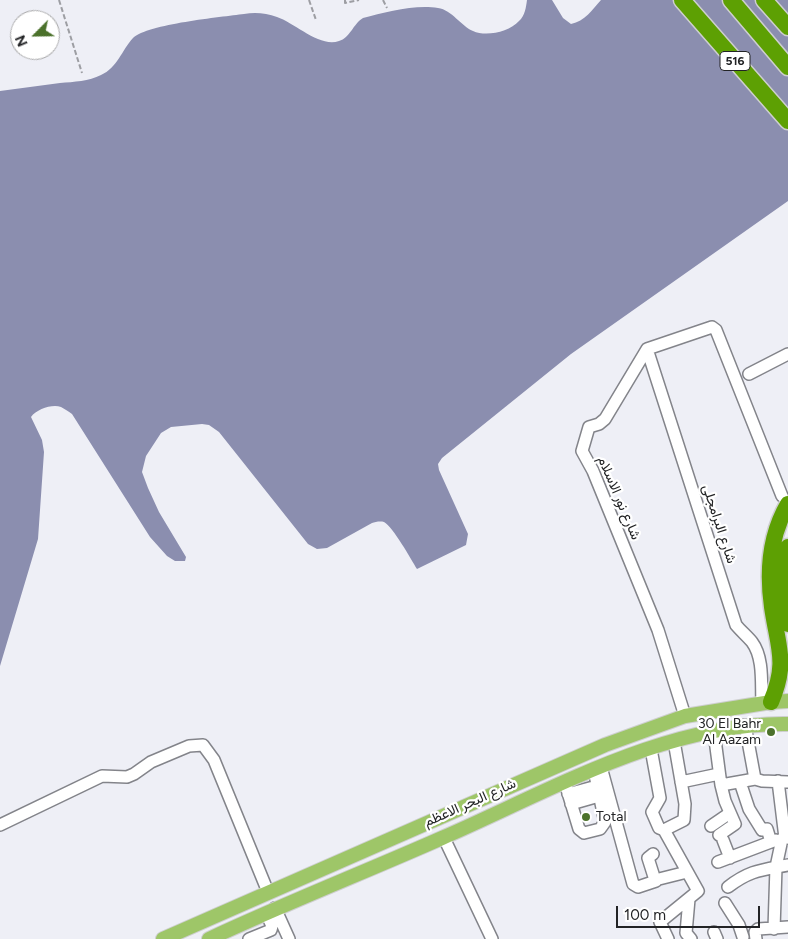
<!DOCTYPE html>
<meta charset="utf-8">
<style>
body{margin:0}
#map{position:relative;width:788px;height:939px;overflow:hidden;background:#eeeff6;font-family:Figtree,sans-serif}
canvas{display:block}
.north{position:absolute;left:10px;top:10px;width:50px;height:50px;box-sizing:border-box;background:#fff;border:1px solid #a7a7a8;border-radius:50%;rotate:247deg;font-size:14px;font-weight:700;line-height:20px;text-align:center;color:#222325}
.north::after{content:'';display:block;margin:auto;width:18px;height:22px;background:#4b712b;clip-path:polygon(50% 0,100% 100%,50% 72%,0 100%)}
.scale{position:absolute;left:616px;top:906px;width:144px;height:22px;box-sizing:border-box;border:2px solid #222325;border-top:0;padding-left:6px;font-size:15px;line-height:18px;white-space:nowrap;color:#222325;-webkit-text-stroke:4px #fff;paint-order:stroke}
</style>
<div id="map">
<canvas width="788" height="939"></canvas>
<div class="north">N</div>
<div class="scale">100 m</div>
</div>
<script>
const ctx = document.querySelector('canvas').getContext('2d');
ctx.lineJoin = 'round';
function paint(path, color) { ctx.fillStyle = color; ctx.fill(path, 'evenodd'); }
function strokePath(path, color, width, dash) { ctx.strokeStyle = color; ctx.lineWidth = width; ctx.lineCap = dash ? 'butt' : 'round'; ctx.setLineDash(dash || []); ctx.stroke(path); }
function drawText(font, color, halo, rows, align = 'center') {
  ctx.font = font + ' Figtree,Vazirmatn,sans-serif'; ctx.lineWidth = 4.5; ctx.setLineDash([]); ctx.textBaseline = 'middle'; ctx.strokeStyle = halo; ctx.fillStyle = color; for (const [text, x, y, turn = 0] of rows) {
    ctx.save(); ctx.translate(x, y); ctx.rotate((+turn || 0) * Math.PI / 180); ctx.textAlign = isNaN(turn) ? turn : align; if (halo) ctx.strokeText(text, 0, 0); ctx.fillText(text, 0, 0); ctx.restore();
  }
}
const water = new Path2D(`
 M527,0H552L563,18L571,24C585,21 592,10 601,0H788V201L571,354L442,458L438,464L439,470L468,534L466,545L417,569C411,559 393,527 384,522C380,521 375,522 372,523L327,548L317,549L308,544L219,432L209,425L202,424L171,427L161,433L146,456L142,472L148,488L159,512L186,557L185,561H175L167,556L150,537L72,414C69,412 65,409 61,407C52,404 37,409 31,417L42,440L44,452L38,539L0,666V91C20,88 40,86 60,83C74,82 89,81 101,75C117,68 122,50 133,38C148,24 221,17 244,14C255,12 266,13 277,17C295,23 320,48 339,41C350,38 353,24 363,18C385,12 416,4 438,8C452,10 461,26 473,31C486,37 509,32 519,21C525,16 526,7 527,0Z`);
const path = new Path2D(`
 M59,0L82,73
 M309,0L316,20
 M345,0V3L359,0
 M383,0L387,8`);
const minor = new Path2D(`
 M647,349L736,625C741,631 747,636 752,642C764,658 761,684 762,703
 M749,374L788,354
 M685,716L658,630L593,471L582,451L589,427L599,424L605,419L647,349L712,327L716,330L782,496
 M745,725L755,779
 M714,732L721,785L725,801L735,824L719,835
 M651,749L660,798L652,812L659,828L664,830
 M601,767L633,884L638,887L656,881
 M778,781L785,838
 M681,782L719,774
 M740,782L749,809L762,830L767,829L771,842
 M565,783L579,829L584,833L600,829L605,822L594,770
 M721,785L755,779L762,781L788,782
 M568,794L597,786
 M571,804L599,796
 M0,825L102,776L127,777L134,774L151,762L189,746L203,745L214,760L268,892
 M711,826L730,813
 M664,830L698,891L660,922L668,939
 M664,830L684,820L685,804L674,741
 M444,838L492,939
 M723,840L730,858
 M653,854L648,858L655,880L687,872
 M718,862L776,840
 M728,887C750,870 762,870 788,865
 M689,899L686,933L691,939
 M725,903L739,925L743,937
 M275,908L289,939
 M774,929L776,867L782,839L788,838
 M714,932L717,939
 M249,939L271,930L272,926L266,913
 M756,939L755,932L758,929L788,927`);
const major = new Path2D(`
 M163,939L605,745L685,716L771,702L788,701
 M209,939C286,903 365,872 442,838C550,791 667,722 788,724`);
const highway = new Path2D(`
 M682,0L788,121
 M731,0L788,67
 M764,0L788,27
 M788,547C782,573 783,598 788,624
 M771,702C788,662 778,648 772,607C767,572 770,535 788,504`);
const markers = [
 [771,732,5,"#4b712b"],
 [586,817,5,"#4b712b"]
];
const shields = [
 [735,61,30]
];
const shieldNames = [
 ["516",735,61]
];
const streetNames = [
 ["شارع نور الاسلام",619,498,67],
 ["شارع البرامجلى",719,524,72],
 ["شارع البحر الاعظم",470,803,-24]
];
const poiNames = [
 ["30 El Bahr",761,724],
 ["Al Aazam",761,740],
 ["Total",596,817,"left"]
];
paint(water, '#8b8eaf');
strokePath(minor, '#83848a', 14);
strokePath(major, '#cecfcf', 16);
strokePath(highway, '#cecfcf', 19);
strokePath(path, '#9d9ea3', 2, [5, 2.5]);
strokePath(minor, '#fff', 11);
strokePath(major, '#9ec668', 14);
strokePath(highway, '#5da003', 16);
for (const [x, y, r, color] of markers) { const dot = new Path2D(); dot.arc(x, y, r, 0, 2 * Math.PI); ctx.fillStyle = color; ctx.fill(dot); strokePath(dot, '#fff', 2); }
for (const [x, y, w] of shields) { const box = new Path2D(); box.roundRect(x - w / 2, y - 9.5, w, 19, 4); ctx.fillStyle = '#fff'; ctx.fill(box); strokePath(box, '#222325', 1); }
drawText('bold 12px', '#222325', null, shieldNames);
drawText('14px', '#222325', '#fff', streetNames);
drawText('14px', '#222325', '#fff', poiNames, 'right');
</script>
